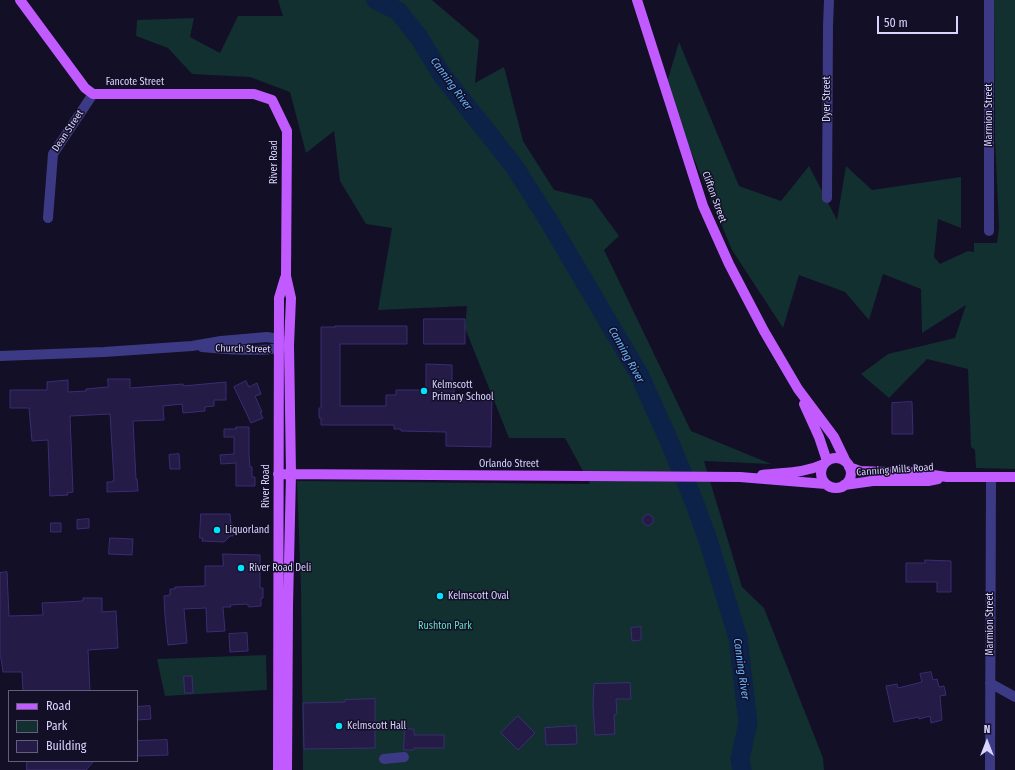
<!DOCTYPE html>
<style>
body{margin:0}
#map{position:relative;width:1015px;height:770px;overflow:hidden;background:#130f26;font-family:"Fira Sans Condensed",sans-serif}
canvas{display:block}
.legend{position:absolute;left:8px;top:690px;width:130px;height:72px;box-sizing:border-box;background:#130f26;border:1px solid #625e7d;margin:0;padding:5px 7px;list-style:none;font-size:12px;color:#d9d4ff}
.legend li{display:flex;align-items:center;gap:8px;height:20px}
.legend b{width:20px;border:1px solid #625e7d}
.north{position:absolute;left:967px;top:722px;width:40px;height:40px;-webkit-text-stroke:3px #130f26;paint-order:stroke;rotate:0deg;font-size:11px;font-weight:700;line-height:16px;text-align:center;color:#d9d4ff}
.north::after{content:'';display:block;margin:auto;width:14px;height:18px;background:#d9d4ff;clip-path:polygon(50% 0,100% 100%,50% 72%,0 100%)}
.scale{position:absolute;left:877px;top:16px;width:81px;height:18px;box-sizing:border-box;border:2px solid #d9d4ff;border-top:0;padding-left:5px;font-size:12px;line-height:14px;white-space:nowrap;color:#d9d4ff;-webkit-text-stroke:3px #130f26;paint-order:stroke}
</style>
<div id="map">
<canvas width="1015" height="770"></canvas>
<ul class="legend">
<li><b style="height:5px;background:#c25bff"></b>Road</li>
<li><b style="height:11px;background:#12302f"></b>Park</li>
<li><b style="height:11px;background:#241b47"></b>Building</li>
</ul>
<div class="north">N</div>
<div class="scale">50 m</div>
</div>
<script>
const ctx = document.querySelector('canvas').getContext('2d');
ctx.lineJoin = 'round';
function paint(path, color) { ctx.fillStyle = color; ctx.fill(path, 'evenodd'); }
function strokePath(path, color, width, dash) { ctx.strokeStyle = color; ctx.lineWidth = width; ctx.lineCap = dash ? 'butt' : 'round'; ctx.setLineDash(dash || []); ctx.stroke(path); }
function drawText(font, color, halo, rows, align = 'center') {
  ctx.font = font + ' "Fira Sans Condensed",sans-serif'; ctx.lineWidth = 3; ctx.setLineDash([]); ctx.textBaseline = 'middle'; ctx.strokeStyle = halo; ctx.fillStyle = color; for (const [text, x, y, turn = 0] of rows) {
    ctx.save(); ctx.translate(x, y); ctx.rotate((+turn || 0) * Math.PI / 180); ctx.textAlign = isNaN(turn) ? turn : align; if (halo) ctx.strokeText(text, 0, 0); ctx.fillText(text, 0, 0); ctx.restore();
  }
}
const green = new Path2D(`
 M278,0H432L479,40L475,83L504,67L523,141L554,190L592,199L619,236L604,250L691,431L771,464L704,461L742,587L764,608L823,758L824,770H303L301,588L297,481L590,484L565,438H509L465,328L467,306L378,310L392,228L366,224L340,181L334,131L306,153L290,92L250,77L192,74L168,48L136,36L137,20L194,18L190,37L220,53L238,16H283Z
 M994,0H1015V469L976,468L975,450L971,447L968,369L927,359L889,398L861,374L888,354L955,338L966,305L922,333L921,289L883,274L869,320L845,292L799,275L783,328L732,250L665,89L679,42L739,186L781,201L809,166L837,220L846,166L872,190L961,177V228L938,219L934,257L940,264L968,251L974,252V243H997L999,227L995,138Z
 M266,655L267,690L165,696L157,659Z`);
const river = new Path2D(`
 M376,0L398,11L418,36L442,75L514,166L547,218L639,374L671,445L695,504L709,543L738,638L748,723L740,759L742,770`);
const building = new Path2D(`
 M424,319H465V344H424Z
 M335,326H407V344H340V406H386V395H396V390H426V364L452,365V384H454V395L492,396L491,447L446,446V432L401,431V429H394V425H321V418H319V408H321V327H335Z
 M108,379H130V388L183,384V386L226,382V400H214V406L205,407V411L183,413L182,404L163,406L164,420L133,421L136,479H137L138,491L107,492V482H113V480H114L110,414L70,416L73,492L67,493L68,495L50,496L48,440L32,441L29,408H10V390H47V382L68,380V392L86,391V389L108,387Z
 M246,381L249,387L257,383L261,394L255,396L262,412H260L263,418L251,423L234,387Z
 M912,402L913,434H892V403Z
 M236,427H249V454L250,467H252V477H255V486H236V463L221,464L220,455L234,454V437H224V429H236Z
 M179,454L180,469H170L169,455Z
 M201,514H230L231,525H233V536H230L224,542L202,541L203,538H200Z
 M642.5 520a5.5 5.5 0 1 1 11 0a5.5 5.5 0 1 1-11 0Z
 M89,519V528L77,529V520Z
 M51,523H61V532H51Z
 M110,538L133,539L132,555L109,554Z
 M223,554L260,555V588H263V598H261V606L249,607L247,604L230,605L231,607H223L225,631L207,632L206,608L184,609L187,643L168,645L165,616L164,596L170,595V589H175V587L205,586V566H223Z
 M925,560L951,561V592H937V582H906V563H925Z
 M7,572L9,616L43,615L42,603L83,601V598H102V612L116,611L118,648L88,650L90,691H23L22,672H3L1,658H0V573Z
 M641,627V640L632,641L631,628Z
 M247,633L248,651L230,652L229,634Z
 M931,672L933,680L937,679L939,687L944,686L946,695L940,696L942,720L931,723L930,716L919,719V717L894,722L886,686L897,684L898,688L922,682L920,674Z
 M184,676H192L193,693H185Z
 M630,683L631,699H616L617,714L614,715L615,734L595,735L593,705L594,684Z
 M375,699V748L304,749L303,703L345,702V700Z
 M150,706L151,719L137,720V707Z
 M518,716L535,733L518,750L501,733Z
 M576,726L577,744L546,745L545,728Z
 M405,729H414V735H444V748H414V750H404Z
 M167,740L168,755L137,756V741Z
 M27,761H94L86,770H27Z`);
const minor = new Path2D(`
 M989,0V231
 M827,198L828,26L829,0
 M48,218L53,154L93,94
 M202,347C223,349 268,353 287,346
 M0,356L104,352L192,346L221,341L267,337L279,339L289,345
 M990,683L1015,697
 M384,759L404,757
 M990,770L991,478`);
const major = new Path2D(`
 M20,0L85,88L93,94H254L272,100L287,131L286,276L291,298L289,345L291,474L288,606L287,770
 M637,0L703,206L729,264L764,331L798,389L834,437L846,462
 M804,404L819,437L827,461
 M821 473a15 15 0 1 1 30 0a15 15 0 1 1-30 0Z
 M849,467L860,471L887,472L905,471L947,477H1015
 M278,474L740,477L826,484
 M762,475C785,472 802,474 824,464
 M844,485L873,481H928L938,479
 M278,770L279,298L285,278`);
const markers = [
 [424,391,4,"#00e5ff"],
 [217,530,4,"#00e5ff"],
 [241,568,4,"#00e5ff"],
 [440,596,4,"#00e5ff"],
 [339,726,4,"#00e5ff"]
];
const streetNames = [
 ["Fancote Street",135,82],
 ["Dyer Street",827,99,-90],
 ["Marmion Street",989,115,-90],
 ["Dean Street",68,131,-56],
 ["River Road",274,162,-90],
 ["Clifton Street",714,197,70],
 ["Church Street",243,349,1],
 ["Orlando Street",509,464],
 ["Canning Mills Road",895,470,-4],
 ["River Road",266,486,-90],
 ["Marmion Street",990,624,-90]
];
const poiNames = [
 ["Kelmscott",432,385],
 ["Primary School",432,397],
 ["Liquorland",225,530],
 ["River Road Deli",249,568],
 ["Kelmscott Oval",448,596],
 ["Kelmscott Hall",347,726]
];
const parkNames = [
 ["Rushton Park",445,626]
];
const waterNames = [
 ["Canning River",451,84,54],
 ["Canning River",626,355,61],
 ["Canning River",741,669,82]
];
paint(green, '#12302f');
strokePath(river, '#0c2248', 19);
paint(building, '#241b47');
strokePath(building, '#3b2d73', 1);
strokePath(minor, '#3d3a85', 10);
strokePath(major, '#c25bff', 10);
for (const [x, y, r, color] of markers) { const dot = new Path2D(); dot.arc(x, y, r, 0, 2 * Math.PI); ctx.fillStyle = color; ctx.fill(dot); strokePath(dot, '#130f26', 1.5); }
drawText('10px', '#d9d4ff', '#130f26', streetNames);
drawText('10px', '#d9d4ff', '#130f26', poiNames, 'left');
drawText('10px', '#5fe0c0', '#130f26', parkNames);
drawText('italic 11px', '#62b6ff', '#130f26', waterNames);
</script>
